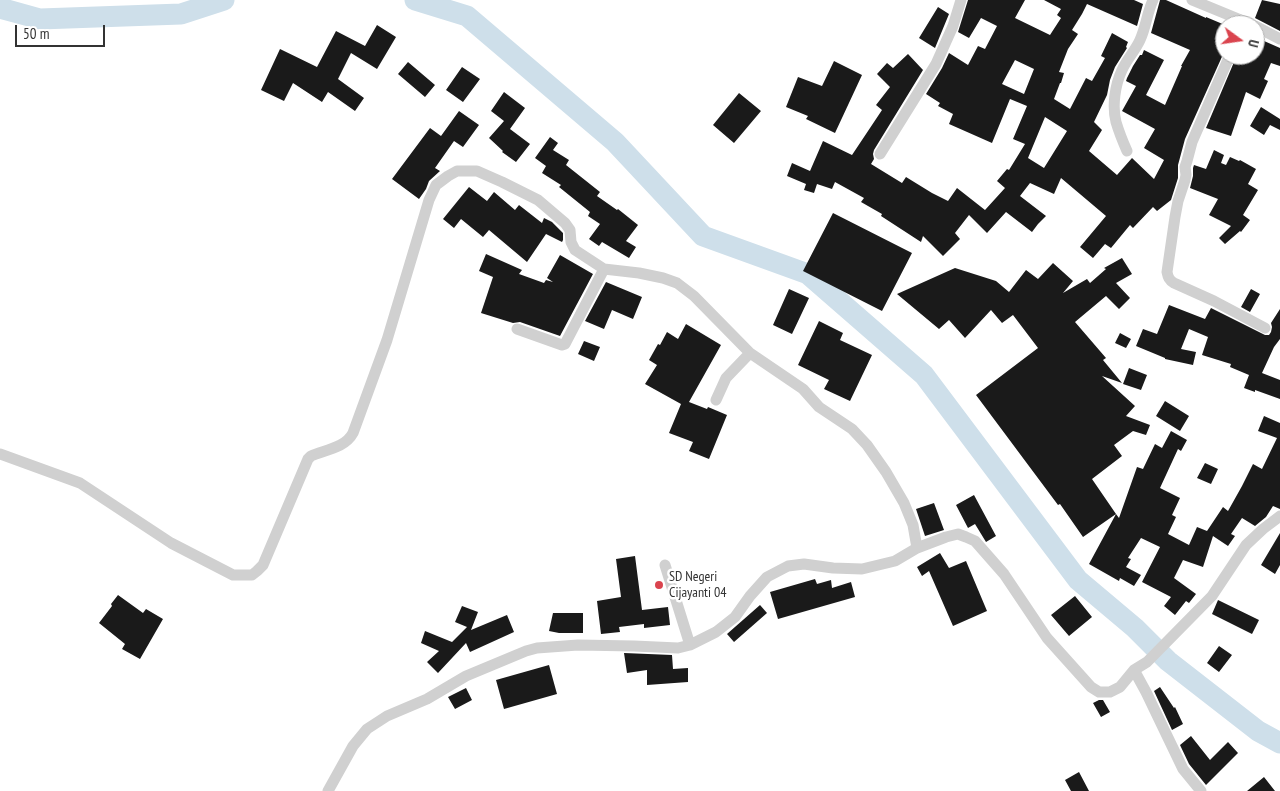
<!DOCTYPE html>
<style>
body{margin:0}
#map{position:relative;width:1280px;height:791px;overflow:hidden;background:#fff;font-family:"PT Sans Narrow",sans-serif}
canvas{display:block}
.north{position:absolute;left:1215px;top:15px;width:50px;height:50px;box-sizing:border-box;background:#fff;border:1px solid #adadad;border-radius:50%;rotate:104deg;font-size:14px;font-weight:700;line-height:20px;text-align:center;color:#333}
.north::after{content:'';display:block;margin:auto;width:18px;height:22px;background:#da444e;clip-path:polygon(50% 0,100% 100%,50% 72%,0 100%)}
.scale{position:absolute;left:15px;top:25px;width:90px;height:22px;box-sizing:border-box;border:2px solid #333;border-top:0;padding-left:6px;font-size:15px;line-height:18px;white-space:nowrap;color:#333;-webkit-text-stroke:4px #fff;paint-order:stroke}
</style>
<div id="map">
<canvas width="1280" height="791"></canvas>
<div class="north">U</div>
<div class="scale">50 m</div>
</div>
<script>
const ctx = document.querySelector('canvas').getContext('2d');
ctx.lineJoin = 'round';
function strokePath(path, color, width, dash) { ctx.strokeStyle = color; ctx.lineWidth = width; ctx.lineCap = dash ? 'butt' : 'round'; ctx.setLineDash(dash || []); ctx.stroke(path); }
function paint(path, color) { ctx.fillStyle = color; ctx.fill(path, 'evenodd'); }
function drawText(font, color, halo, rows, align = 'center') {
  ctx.font = font + ' "PT Sans Narrow",sans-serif'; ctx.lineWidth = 5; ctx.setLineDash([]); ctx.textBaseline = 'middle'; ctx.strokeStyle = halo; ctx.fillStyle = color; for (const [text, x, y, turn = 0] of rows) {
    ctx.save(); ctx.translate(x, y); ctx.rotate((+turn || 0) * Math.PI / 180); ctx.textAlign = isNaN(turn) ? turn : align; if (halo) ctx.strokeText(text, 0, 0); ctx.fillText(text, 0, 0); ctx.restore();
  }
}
const river = new Path2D(`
 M415,0L467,16L615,142L703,236L808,274L924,375L1078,580L1135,628L1168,661L1258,731L1280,743
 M0,8L40,19L181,14L224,0`);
const building = new Path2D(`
 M968,0H1025L1015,18L1050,35L1061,18L1057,15L1061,9L1044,0H1134L1143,4L1137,26L1087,4L1082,14L1072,30L1078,34L1068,49L1059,72L1064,73L1061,83H1060L1054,99L1070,109L1086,78L1092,81L1105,58L1101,56L1112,33L1128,42L1126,47L1127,48L1115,67L1110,80L1107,95L1094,122L1102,130L1089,151L1117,175L1132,158L1154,179L1164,160L1144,148L1155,129L1122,111L1136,86L1126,81L1127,78L1133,66L1140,55H1142L1144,50L1164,60L1146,95L1165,105L1182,66H1181L1190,50L1151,33L1160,0H1166L1206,18V17L1225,25V50L1185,139L1178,165V178L1171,200L1157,211L1153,207L1133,228L1130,225L1111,248L1105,244L1093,258L1080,247L1106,216L1061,178L1054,194L1030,183L1020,196L1046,216L1038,224L1032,232L1006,212L987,233L969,215L955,233L960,239L943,256L923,236L921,242L881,216L882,214L861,202L864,198L835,182L832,189L817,184L814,193L804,190L806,184L787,176L792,163L810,171L823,141L852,155L882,110L876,105L890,87L877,74L887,63L893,68L908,54L923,70L874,150L873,154L874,159L871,164L902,183L906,177L932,193L948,201L957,188L985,210L1005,188L997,181L1007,169L1009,170L1025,144L1013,139L1027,106L1010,99L992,143L949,124L953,114L938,106L940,103L926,94L942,68L949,53L968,65L978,46L985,49L997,26L981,18L969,38L958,32ZM1015,60L1034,69L1024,94L1002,84ZM1045,117L1067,131L1044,168L1028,158Z
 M1262,0L1280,4V31L1255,18Z
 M938,7L949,14L935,48L919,38Z
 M377,25L396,37L377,69L351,53L338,79L364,98L355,111L328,92L322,102L293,83L284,101L261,90L280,49L317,67L336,31L365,46Z
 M1255,37L1280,48V66L1271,63L1264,79L1268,81L1260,99L1246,92L1231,136L1206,128L1237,55H1255Z
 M834,61L862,75L835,133L806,119L808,116L786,107L798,77L822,86Z
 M408,62L435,85L425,97L398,74Z
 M462,67L480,79L463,102L446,90Z
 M504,92L525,108L510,129L530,144L516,162L502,152L503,151L489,138L504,121L491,111Z
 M739,93L761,111L734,143L713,125Z
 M1261,107L1280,119V130L1270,125L1264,135L1250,126Z
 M459,111L479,125L463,147L454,141L435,168L440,171L429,181L426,189L419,199L392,179L430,128L441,136Z
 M550,137L558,143L553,150L569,160L566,165L600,192L597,196L617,210L618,209L638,225L626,241L636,247L629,258L602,242L599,246L589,239L600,224L588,216L590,212L559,187L561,185L542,173L546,166L535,158Z
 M1214,150L1224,155L1221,163L1226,165L1230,157L1239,161L1240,160L1256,169L1248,184L1258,190L1243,215L1250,220L1241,232L1240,231L1225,244L1219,238L1231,226L1209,215L1218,199L1190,188L1193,176V168L1194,165L1206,169Z
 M469,187L487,201L494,192L515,210L519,205L542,223L544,218L552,222L563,233V240L562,242L546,234L527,262L489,230L483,237L461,219L454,228L443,219Z
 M833,213L912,253L882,311L803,271Z
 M486,254L522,270L519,274L544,283L546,280L553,282L547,278L560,255L593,274L560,336L520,322L513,323L481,313L493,277L479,271Z
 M1122,258L1132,274L1116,283L1130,298L1119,309L1106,296L1075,322L1106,358L1103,360L1122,383L1102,376L1135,406L1126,416L1150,425L1146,435L1133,431L1114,445L1122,456L1092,479L1116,514L1083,537L1060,504L1058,505L976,395L1038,348L1013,315L1002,323L991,310L965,338L949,320L939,329L897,294L955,268L996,281L1009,292L1026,270L1038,279L1053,263L1073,281L1063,293L1087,279L1090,283L1106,269L1104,268Z
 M606,282L642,297L633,319L612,310L604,329L585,321Z
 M789,289L809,298L792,334L773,325Z
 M1251,289L1260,294L1250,312L1241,307Z
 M1169,305L1205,319L1211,308L1265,335H1269L1271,332L1272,327L1271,323L1280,309V339L1274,347L1262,373L1280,380V399L1255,390V392L1244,388L1249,375L1230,367L1231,364L1202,355L1208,337L1189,329L1181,349L1196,352L1193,365L1165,359V358L1136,346L1143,329L1157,334Z
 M819,321L843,333L840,340L872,355L850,401L824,389L829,380L798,365Z
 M686,324L721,345L689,402L707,409L708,407L727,415L709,459L689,451L693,442L669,433L681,404L645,384L657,365L649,360L658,344L660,345L667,332L678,339Z
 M1120,333L1131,339L1126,348L1115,343Z
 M584,341L600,347L594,361L578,354Z
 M1129,368L1147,375L1141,390L1123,384Z
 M1165,401L1189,416L1180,431L1156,416Z
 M1264,416L1280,423V509L1273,506L1266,517L1255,526L1242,518L1231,534L1235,536L1228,546L1213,536L1203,567L1183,560L1174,578L1196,594L1189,603L1186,601L1175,615L1164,606L1171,597L1142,582L1160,547L1141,538L1128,558L1131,559L1126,567L1141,575L1134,586L1120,578L1119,581L1089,564L1116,514L1119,518L1137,467L1143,469L1155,444L1162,448L1171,431L1187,440L1181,451L1178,449L1160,488L1180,498L1172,515L1176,517L1168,534L1189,545L1197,527L1207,531L1223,507L1228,511L1242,486L1253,464L1262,469L1277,438L1258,431Z
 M1205,463L1218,469L1211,484L1197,478Z
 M974,495L996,536L986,542L975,524L968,528L956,505Z
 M934,503L944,530L925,536L916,509Z
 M1280,533V565L1275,574L1261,565Z
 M940,553L949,568L966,561L987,611L953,626L929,571L922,576L917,567Z
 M635,556L642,610L668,607L670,625L644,628V624L619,627L620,632L601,634L597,601L621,597L616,559Z
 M815,579L817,584L831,580L832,588L851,582L855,597L778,619L770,592Z
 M118,595L143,613L146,609L163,619L140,659L122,649L125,644L99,623L112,606L111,604Z
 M1075,596L1092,617L1069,636L1051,615Z
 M1218,600L1259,620L1252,634L1212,614Z
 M760,605L767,613L734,642L727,634Z
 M462,606L478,612L471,630L507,615L514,632L470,652L466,643L438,673L427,662L439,651L421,643L425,631L452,642L467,627L455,622Z
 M553,613H583V633H559L549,631Z
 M1219,646L1232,655L1219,672L1207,663Z
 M624,653L672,655L673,669L688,668V682L647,685V670L627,673Z
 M549,665L557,694L504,709L496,680Z
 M1160,687L1174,708L1175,707L1183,724L1172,730L1154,691Z
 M466,688L472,700L455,709L448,697Z
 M1099,700H1103L1110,712L1101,717L1093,703Z
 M1191,736L1210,760L1228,742L1238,753L1206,785L1189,764L1180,745Z
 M1079,772L1089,791H1071L1065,780Z
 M1264,777L1275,791H1247Z`);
const street = new Path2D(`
 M1192,0L1253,25
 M1255,26L1280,39
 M1230,55L1192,142L1187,161L1185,167L1186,175L1185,180L1178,201L1175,217L1167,272C1168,277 1169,280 1174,283L1214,301L1265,328
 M1127,151C1123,142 1119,132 1116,122C1112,106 1115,85 1122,70C1127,59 1135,51 1140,40C1146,27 1147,13 1153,0
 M880,154L936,64L953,26L961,0
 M517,329L562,345L565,344L604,269
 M716,400L726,378L750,353
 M0,454L80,483L171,543L233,575H252L257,571L263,565L308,459L311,456C325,450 345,448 353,433L387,340L429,200L436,185L448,176L457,171H477L502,182L538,200L565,223L570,230L571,242L575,250L604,269L639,273L663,278L677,283L694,296L750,353L803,389L819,407L852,429L867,445L886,472L904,503L913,525L917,548
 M665,565L690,645
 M1134,670L1146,692L1183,769L1201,791
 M328,791L353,746L367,729L387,716L427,699L466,676L526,651L537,648L578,645L634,646L678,648L690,645L716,632L735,617L750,596L767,577L788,566L804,564L833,568L862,569L895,561L917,548L946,537L958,534L966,537L975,541L1004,574L1047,638L1091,687L1099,692H1110L1120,687L1134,670L1147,662L1212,596L1246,545L1263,529L1280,516`);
const markers = [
 [659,585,5,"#da444e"]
];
const poiNames = [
 ["SD Negeri",669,577],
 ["Cijayanti 04",669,593]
];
strokePath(river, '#cedfea', 21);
paint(building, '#1a1a1a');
strokePath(street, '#d0d0d0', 11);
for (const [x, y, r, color] of markers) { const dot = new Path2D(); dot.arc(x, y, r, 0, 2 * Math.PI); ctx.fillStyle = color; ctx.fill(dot); strokePath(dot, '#fff', 2); }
drawText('14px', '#333', '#fff', poiNames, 'left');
</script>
